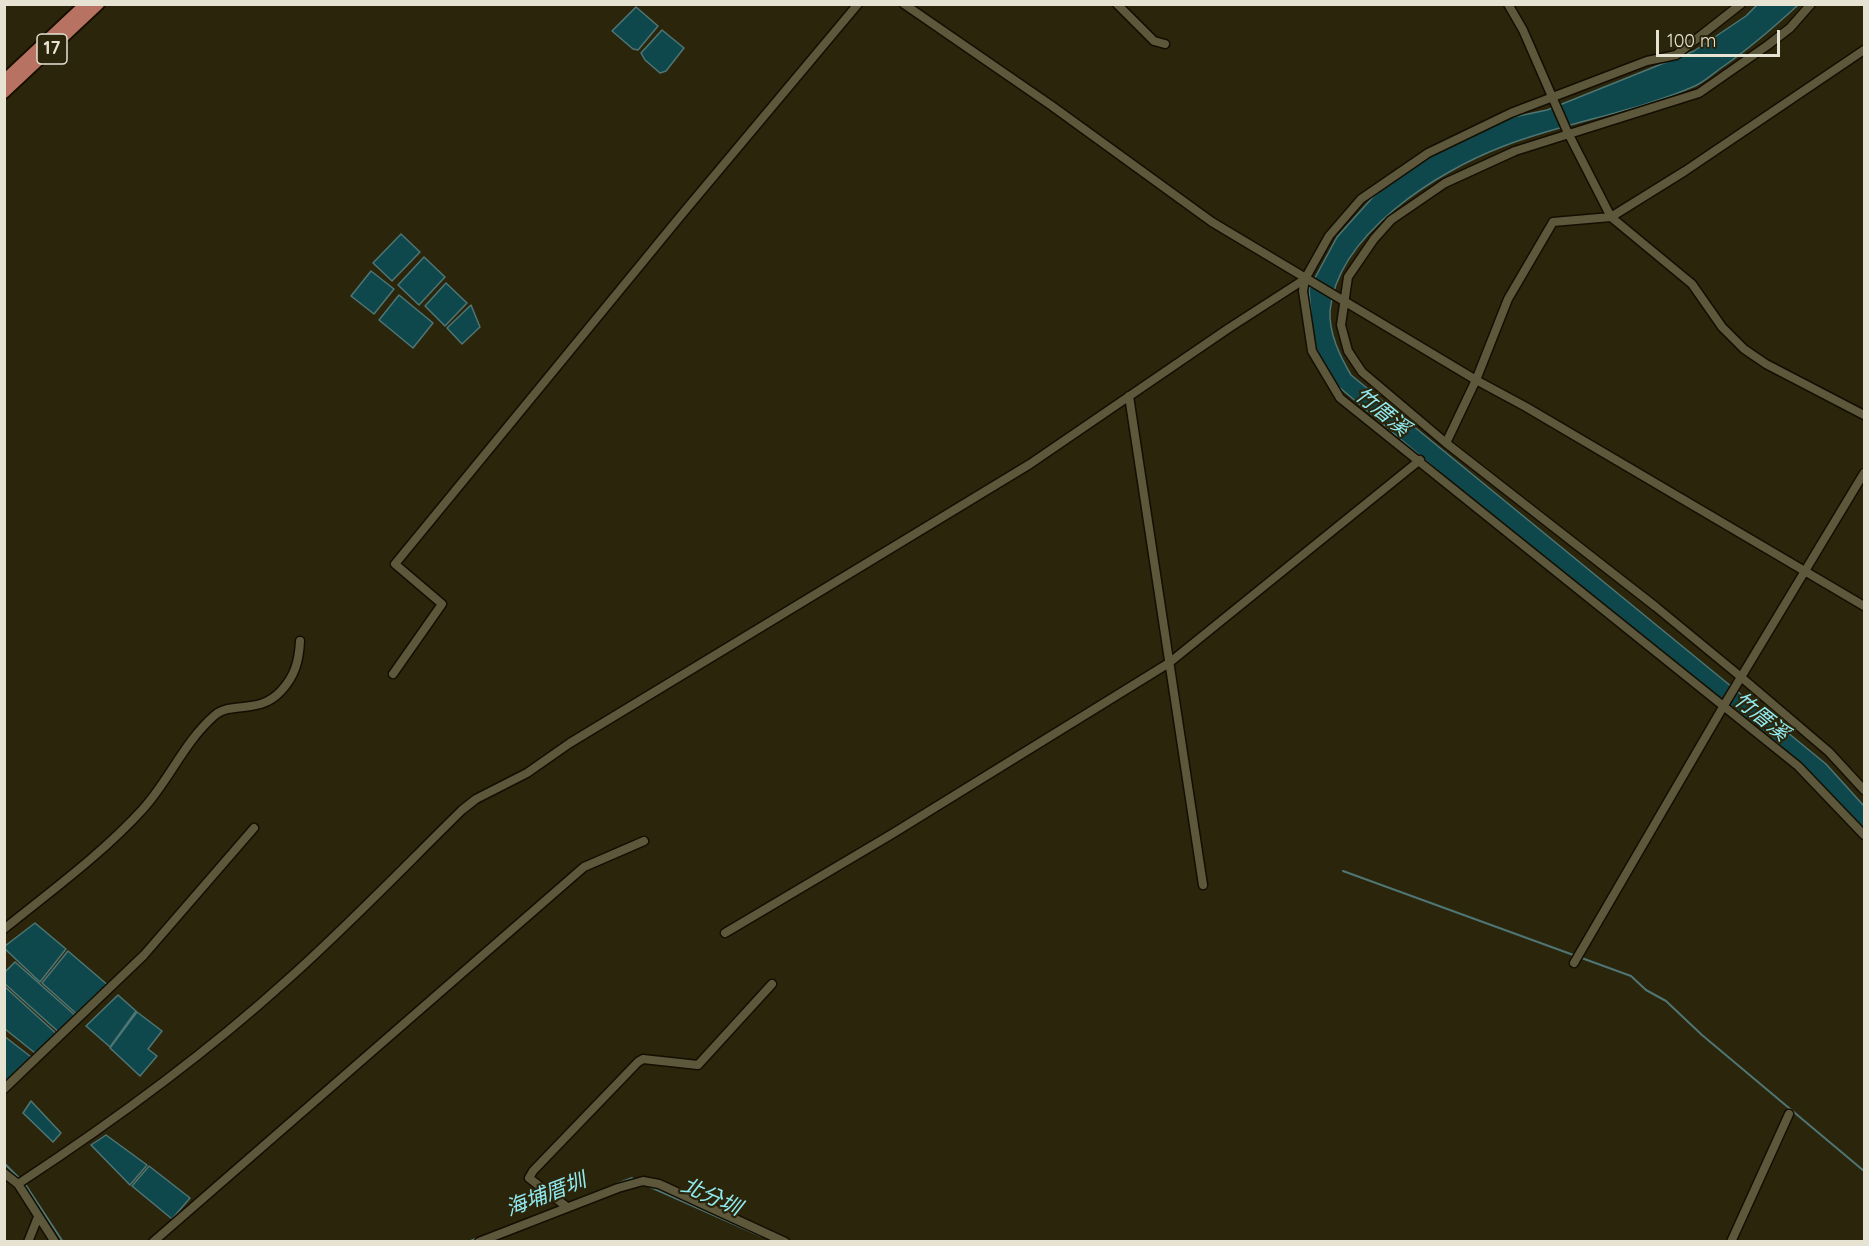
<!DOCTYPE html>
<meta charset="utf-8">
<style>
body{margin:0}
#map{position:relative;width:1869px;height:1246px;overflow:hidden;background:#2b250b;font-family:Quicksand,sans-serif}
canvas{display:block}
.frame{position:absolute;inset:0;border:6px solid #e6e3d3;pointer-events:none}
.scale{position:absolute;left:1656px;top:30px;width:124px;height:27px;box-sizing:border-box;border:3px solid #e6e3d3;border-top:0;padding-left:8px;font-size:18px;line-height:21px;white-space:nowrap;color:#e6e3d3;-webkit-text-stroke:4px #2b250b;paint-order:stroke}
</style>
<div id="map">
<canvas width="1869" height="1246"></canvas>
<div class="frame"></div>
<div class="scale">100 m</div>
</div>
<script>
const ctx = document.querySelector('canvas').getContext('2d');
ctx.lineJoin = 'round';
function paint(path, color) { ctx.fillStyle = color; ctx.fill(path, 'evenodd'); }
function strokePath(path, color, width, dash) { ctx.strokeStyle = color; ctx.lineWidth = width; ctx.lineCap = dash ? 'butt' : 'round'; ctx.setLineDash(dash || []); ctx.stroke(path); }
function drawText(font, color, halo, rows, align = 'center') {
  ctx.font = font + ' Quicksand,"Noto Sans TC",sans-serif'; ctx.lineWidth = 4.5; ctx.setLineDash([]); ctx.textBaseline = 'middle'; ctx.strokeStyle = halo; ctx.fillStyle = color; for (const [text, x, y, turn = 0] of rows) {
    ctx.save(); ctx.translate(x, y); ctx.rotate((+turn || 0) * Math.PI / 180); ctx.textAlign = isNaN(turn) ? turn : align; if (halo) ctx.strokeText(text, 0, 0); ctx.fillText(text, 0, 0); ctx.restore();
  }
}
const water = new Path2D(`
 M1757,5H1798C1773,28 1749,49 1721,68C1713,74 1704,82 1695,86C1633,113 1566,122 1504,146C1438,171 1337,234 1330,311C1329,334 1340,356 1351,375L1826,764L1864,806V834L1780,750L1527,546L1333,382L1314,349L1309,289L1337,237L1373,197L1421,159L1504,119L1547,110L1694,51L1746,16Z
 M636,7L658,26L638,50L633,49L612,31Z
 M662,30L684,48L666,71L660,73L645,60L641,53Z
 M401,234L420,252L392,281L373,263Z
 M424,257L445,277L419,305L398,285Z
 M371,271L394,289L374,314L351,296Z
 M446,283L467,303L445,326L425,306Z
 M399,295L433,323L413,348L379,320Z
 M471,305L480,327L462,344L447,328Z
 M35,923L66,949L40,982L5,949V946Z
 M68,951L110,987L80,1017L42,983Z
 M15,962L77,1017L62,1035L5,984L4,973Z
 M4,986L60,1037L40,1057L5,1029Z
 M118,995L136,1011L110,1047L86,1026Z
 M137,1012L162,1031L148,1049L157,1056L140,1076L110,1048Z
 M4,1036L35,1060L5,1085Z
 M31,1101L61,1133L53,1142L23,1113Z
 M106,1135L147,1165L130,1185L91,1145Z
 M149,1166L190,1198L172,1219L132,1186Z`);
const stream = new Path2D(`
 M1343,871L1631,976L1646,990L1666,1001L1702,1035L1864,1171
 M4,1163L21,1180
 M25,1184L63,1242
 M648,1186L761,1236
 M568,1203L632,1178L635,1180
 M468,1242L478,1238`);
const minor = new Path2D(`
 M904,4L1052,106L1212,222L1476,380L1526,407L1864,606
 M1117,4L1154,41L1165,44
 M1508,4L1523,30L1567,131L1611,217L1692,284L1722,327L1744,349L1766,364L1864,415
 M1741,4L1676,55L1647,61L1511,113L1428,153L1361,199L1329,236L1305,279L1303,291L1312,351L1340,398L1798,766L1864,835
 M1811,4L1790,28L1768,45L1699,93L1515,151L1445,183L1391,220L1374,239L1348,277L1341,325L1348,351L1362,372L1446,443L1656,607L1741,677L1829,752L1864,790
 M1129,396L1203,885
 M1446,443L1476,380L1508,299L1553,222L1611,217L1685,171L1864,50
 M393,674L442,604L395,564L683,213L858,4
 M4,929C51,891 102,854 143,809C170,779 184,742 215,715C232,701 259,715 281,691C295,676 299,661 300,641
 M725,933L892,834L1169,663L1420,460
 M1574,963L1723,707L1864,473
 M4,1089L144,955L254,828
 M4,1173L18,1184L55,1242
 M18,1184C111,1123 203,1056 286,981C347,927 404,867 462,810L476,799L527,773L570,743L1030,464L1229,328L1305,279
 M567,1207L529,1178L533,1171L638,1062L643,1059L698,1065L772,984
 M28,1242L38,1217
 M153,1242L584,867L644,841
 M479,1242L618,1188L643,1181L659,1184L785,1242
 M1731,1242L1789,1114`);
const major = new Path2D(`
 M4,80L85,4
 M4,93L99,4`);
const shields = [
 [52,49,30]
];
const shieldNames = [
 ["17",52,49]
];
const waterNames = [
 ["竹厝溪",1382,412,39],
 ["竹厝溪",1761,717,39],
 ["海埔厝圳",546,1195,-21],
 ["北分圳",711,1197,24]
];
paint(water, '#0e484c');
strokePath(water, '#4f7674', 1.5);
strokePath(stream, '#4f7674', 2);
strokePath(minor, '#140e00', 11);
strokePath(major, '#140e00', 14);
strokePath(minor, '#5d573c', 8);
strokePath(major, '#b87261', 10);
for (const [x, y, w] of shields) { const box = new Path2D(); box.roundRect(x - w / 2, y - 15, w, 30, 4.5); ctx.fillStyle = '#2b250b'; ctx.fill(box); strokePath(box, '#e6e3d3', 1.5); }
drawText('bold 18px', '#e6e3d3', null, shieldNames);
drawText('italic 21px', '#91eaf1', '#2b250b', waterNames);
</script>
